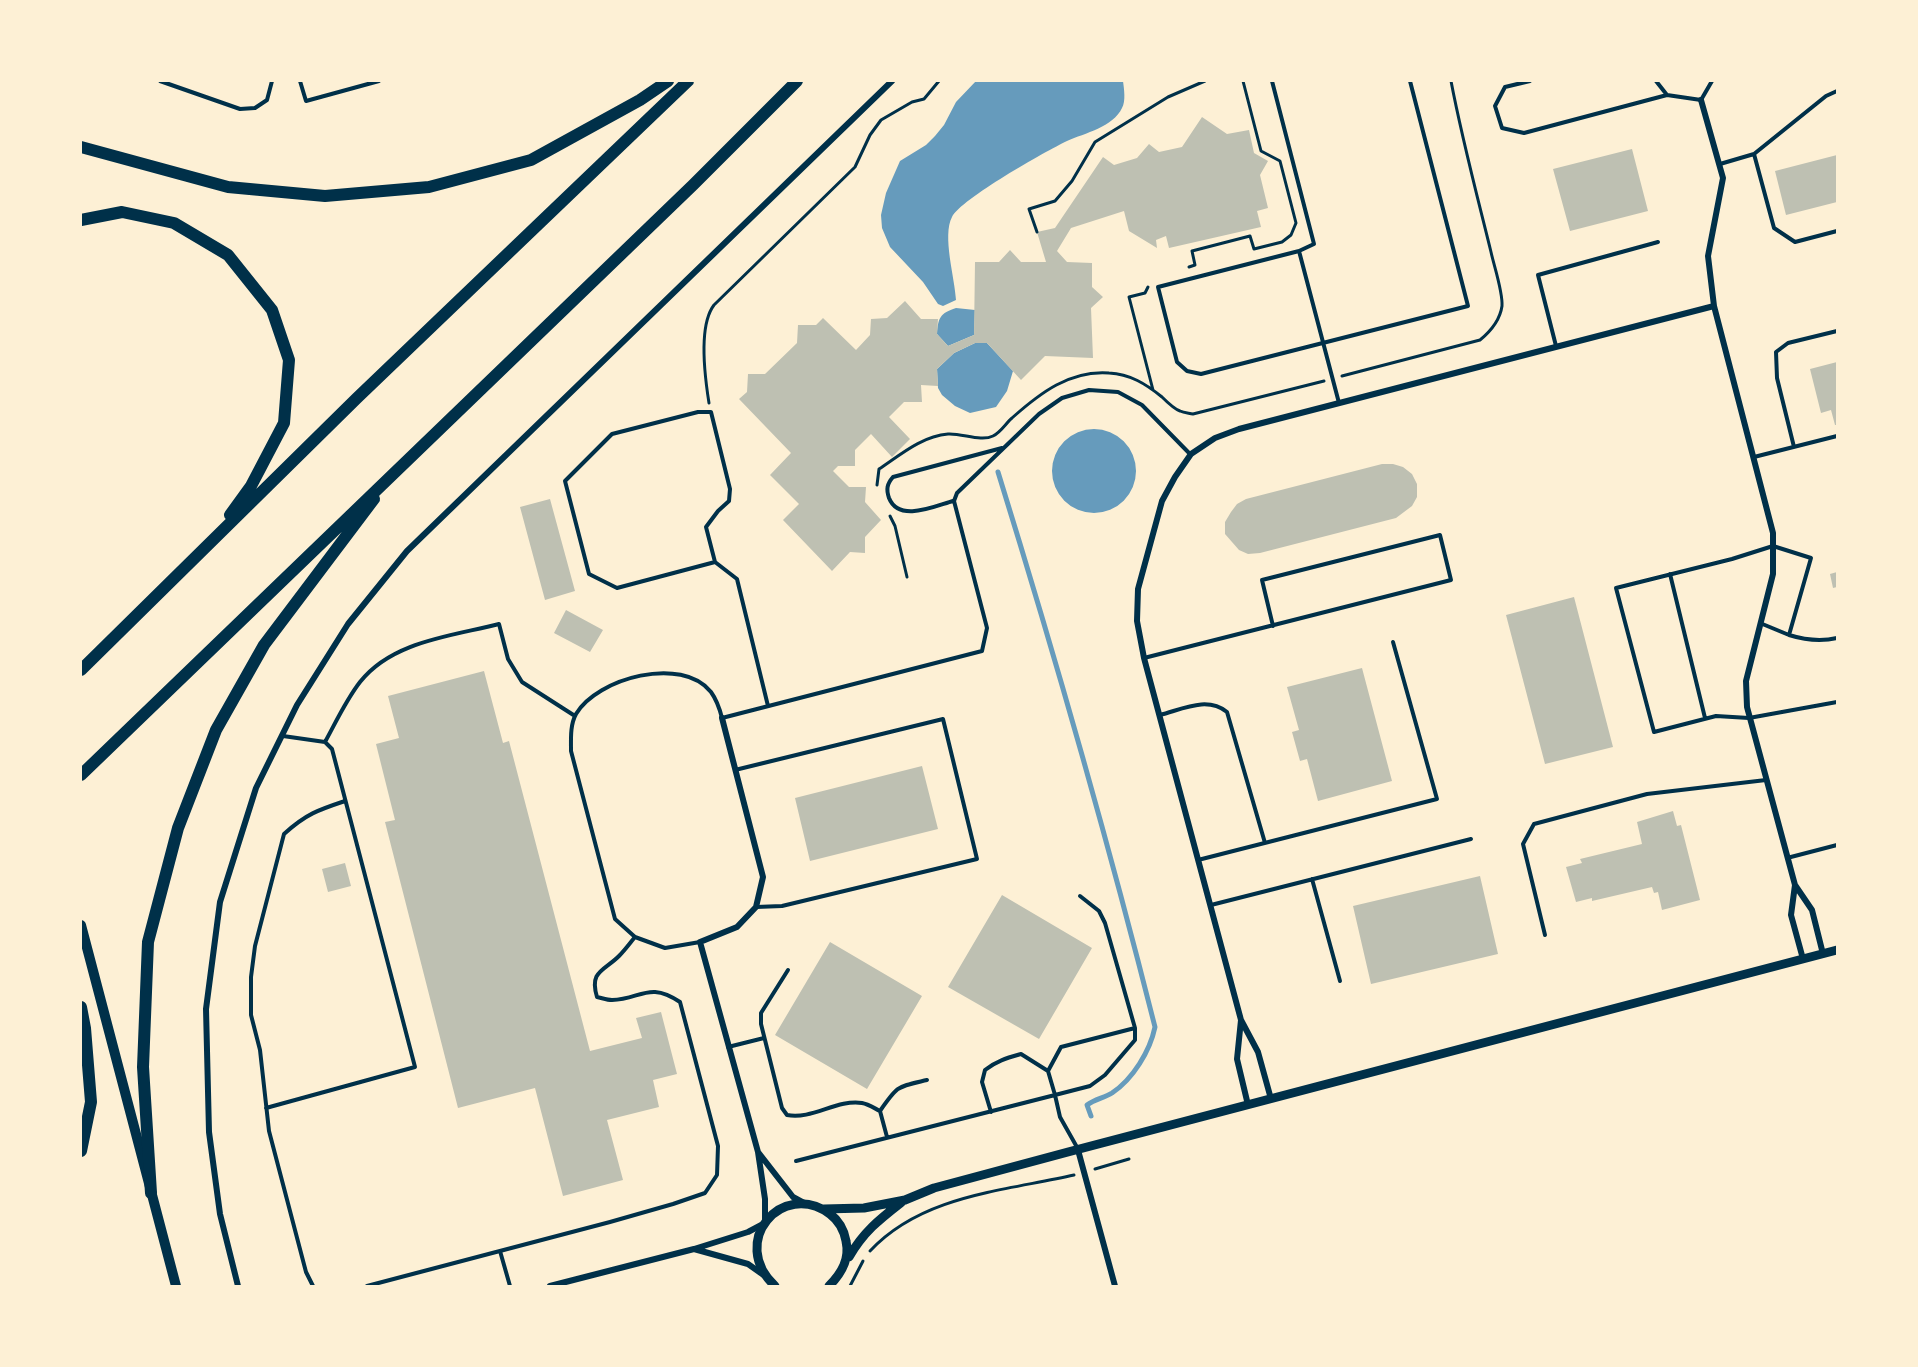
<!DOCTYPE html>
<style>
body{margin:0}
#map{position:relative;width:1918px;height:1367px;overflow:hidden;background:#fdf0d5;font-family:Montserrat,sans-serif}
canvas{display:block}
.frame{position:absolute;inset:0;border:82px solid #fdf0d5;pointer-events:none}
</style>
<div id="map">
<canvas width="1918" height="1367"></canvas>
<div class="frame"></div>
</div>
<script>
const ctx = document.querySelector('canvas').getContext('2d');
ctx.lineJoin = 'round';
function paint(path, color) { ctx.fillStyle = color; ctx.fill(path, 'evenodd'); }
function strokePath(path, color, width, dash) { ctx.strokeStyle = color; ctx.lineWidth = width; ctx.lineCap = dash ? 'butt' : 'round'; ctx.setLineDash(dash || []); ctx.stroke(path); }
const water = new Path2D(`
 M976,81H1123C1124,89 1126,101 1122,108C1113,127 1085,133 1067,141C1046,151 961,199 952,217C942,236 955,278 956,300L943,306L938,304L923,282L890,247L882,228L881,215L886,193L900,161L926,145L935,136L944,125L956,102Z
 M956,308L975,310L974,335L948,346L937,334C938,318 940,313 956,308Z
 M975,343H987L1013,371L1007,391L996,407L970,413L955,406L942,395L938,388L937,369L954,353Z
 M1052 471a42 42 0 1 1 84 0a42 42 0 1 1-84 0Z`);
const stream = new Path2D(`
 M998,472C1055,656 1108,841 1155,1027C1150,1051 1133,1079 1112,1093C1104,1098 1095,1099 1087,1105L1091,1116`);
const building = new Path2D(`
 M1202,117L1227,134L1249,130L1254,153L1268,161L1260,175L1268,208L1257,211L1261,227L1169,248L1166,236L1156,240L1157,248L1129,231L1124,211L1071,228L1057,251L1067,262L1092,263V287L1103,297L1091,308L1093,358L1045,356L1021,380L987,343H975L954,353L937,369L938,386L921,385L922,402H904L889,417L910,439L892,457L871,434L855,450V466H838L833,471L849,487H866L865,502L881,520L865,537V553L850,552L832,571L783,520L799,504L770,475L791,453L739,399L747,392L748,374H765L797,343L798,325H816L823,318L856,350L870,335L871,319L887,318L905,301L921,319H938L937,334L948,346L974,335L975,262H999L1010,250L1021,262H1046L1037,232L1055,228L1103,157L1114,165L1137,158L1149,144L1159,152L1182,147Z
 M1632,149L1648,211L1570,231L1553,169Z
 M1837,155V202L1786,215L1775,171Z
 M1837,362V425H1835L1831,410L1821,413L1810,369Z
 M1382,464H1393L1403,467L1412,474L1417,484V497L1412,506L1396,518L1260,553L1248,554L1239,550L1225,534V522L1231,512L1237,504L1246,499Z
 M550,499L575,591L545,600L520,507Z
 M1837,572V587L1833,588L1830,574Z
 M1574,597L1613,747L1545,764L1506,615Z
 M566,610L603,630L590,652L554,633Z
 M1362,668L1392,781L1318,801L1307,759L1300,761L1292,732L1299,730L1287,687Z
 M484,671L503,743L509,741L590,1051L642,1038L636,1018L661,1012L677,1074L653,1080L659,1107L607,1120L623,1180L563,1196L535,1088L458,1108L385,822L395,820L376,744L399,738L388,696Z
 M922,766L938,829L810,861L795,798Z
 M1673,811L1677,826L1681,825L1700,900L1662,910L1658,892L1654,893L1652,887L1592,901V898L1576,902L1566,867L1582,863L1580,859L1642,844L1637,822Z
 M345,863L351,886L328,892L322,869Z
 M1480,876L1498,954L1371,984L1353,906Z
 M1002,895L1092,948L1039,1039L948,987Z
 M830,942L922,996L867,1089L775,1035Z`);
const path = new Path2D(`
 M1037,232L1029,209L1055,201L1072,181L1095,142L1168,97L1205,81
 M1189,267L1195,265L1192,251L1250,236L1254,249L1282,242L1291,235L1296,223L1280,161L1261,151L1243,81
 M1148,287L1145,293L1129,297L1153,390
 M1342,376L1480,340C1491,331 1500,320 1502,306C1503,292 1494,266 1491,252C1477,195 1462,139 1451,81
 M709,403C705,378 698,326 714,305L855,167L870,135L881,120L912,102L924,99L939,81
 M877,485L879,469C900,455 922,436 948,434C962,433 981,442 993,436C1001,432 1006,423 1012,418C1040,393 1070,370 1109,373C1130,374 1146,384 1162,397C1167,402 1174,409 1180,411C1184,413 1189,413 1193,414L1324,381
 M890,516L895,526L907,577
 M1095,1169L1129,1159
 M870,1251C922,1195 1004,1191 1074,1175
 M850,1286L863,1261`);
const service = new Path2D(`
 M160,81L240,109L255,108L267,100L272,81
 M300,81L306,101L379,81
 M1272,81L1314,244L1299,251L1158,287L1177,362L1187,371L1201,374L1468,306L1410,81
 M1530,81L1505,87L1495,106L1502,128L1524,133L1667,95L1701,100L1712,81
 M1656,81L1667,95
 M1754,154L1774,228L1795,242L1837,231
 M1720,164L1754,154L1826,96L1837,91
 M1299,251L1339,403
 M1556,346L1538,275L1658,242
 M1794,447L1777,378L1776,352L1788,343L1837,331
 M1754,457L1837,436
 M953,501C935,506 899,523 889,498C886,489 887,484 893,477L1002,448
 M715,562L706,527L718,511L729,501L730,489L711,412H698L612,434L565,481L589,574L617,588L715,562L737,579L768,706
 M1670,574L1705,718
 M1760,623L1789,635L1811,558L1773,546L1732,559L1616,588L1654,732L1716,716L1749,718L1837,702
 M1789,635C1805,640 1820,642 1837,638
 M1144,658L1451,580L1440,535L1262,580L1273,626
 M1160,715C1183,709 1207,696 1227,712L1265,843
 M325,742C336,722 346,700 360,682C392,641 452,636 499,624L508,659L522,682L575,716
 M735,770L943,719L977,859L782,906L756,907
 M1787,858L1837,845
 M1198,860L1437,799L1393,642
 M1312,879L1340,981
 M1211,905L1471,839
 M1545,935L1523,844L1534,824L1647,794L1766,780
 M700,942L665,948L635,937L615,919L571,751C571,739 570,725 576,714C597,678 682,655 711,692C716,699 720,710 722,718L982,651L987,628L954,501L957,493L1039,414L1062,398L1089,390L1118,392L1142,405L1190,454
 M788,970L761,1013V1024L782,1108L787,1115C812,1120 837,1099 862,1103C868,1104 874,1108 880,1111L887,1137
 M728,1047L764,1038
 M1048,1071L1061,1047L1135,1028
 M266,1108L415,1067L332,749L325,742L283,736
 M880,1111C898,1085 897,1087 927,1080
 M1078,1149L1060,1117L1055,1095L1090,1086L1105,1075L1135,1040V1028L1105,923L1099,911L1080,896
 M796,1161L1055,1095L1048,1071L1021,1054C1007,1058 996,1061 985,1070L982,1082L991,1112
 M500,1251L510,1286
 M313,1286L306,1272L269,1131L260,1050L251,1015V977L255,946L284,834C306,814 318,810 345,801
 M367,1286L610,1222L673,1204L705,1193L717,1175L718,1146L680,1002C649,981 641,999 612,1000C607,1000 602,998 597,997C589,971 604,971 619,956C625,950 630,943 635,937`);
const minor = new Path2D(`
 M1701,100L1723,178L1708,256L1714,306L1773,533V574L1746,681L1747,707L1795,885
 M722,718L763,877L756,907L737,927L700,942L758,1152
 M1803,959L1791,915L1795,885L1812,910L1823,954
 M1241,1020L1144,658L1137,621L1138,589L1162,501L1175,477L1191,454L1215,438L1239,429L1714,306
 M1248,1105L1237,1059L1241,1020L1258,1052L1271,1099
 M1078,1150L1115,1286
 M765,1276L748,1264L694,1249L748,1232L765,1223V1199L758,1152L793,1197L804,1203
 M238,1286L220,1214L209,1132L206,1009L220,902L256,788L297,705L348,624L407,551L892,81
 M550,1286L694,1249`);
const secondary = new Path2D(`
 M824,1209L864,1208L905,1200L934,1188L1068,1152L1837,950
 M849,1257C864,1231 880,1219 903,1201
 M775,1286C728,1242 782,1179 830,1214C838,1220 844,1230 846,1241C850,1259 842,1273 829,1286`);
const primary = new Path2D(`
 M81,925L176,1286`);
const motorway = new Path2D(`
 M81,147L228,187L325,196L429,187L531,160L640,100L668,81
 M81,220L122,212L174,223L228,255L272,310L289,360L284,423L251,486L230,515
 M81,670L357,398L688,81
 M81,775L693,185L797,81
 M81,1007L85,1028L91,1102L81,1151
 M151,1193L143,1067L148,942L178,828L216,730L264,645L374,499`);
paint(water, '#669bbc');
strokePath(stream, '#669bbc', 5);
paint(building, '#bec0b2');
strokePath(path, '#003049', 3);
strokePath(service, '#003049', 4);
strokePath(minor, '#003049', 6);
strokePath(secondary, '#003049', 9);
strokePath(primary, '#003049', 10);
strokePath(motorway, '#003049', 12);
</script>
